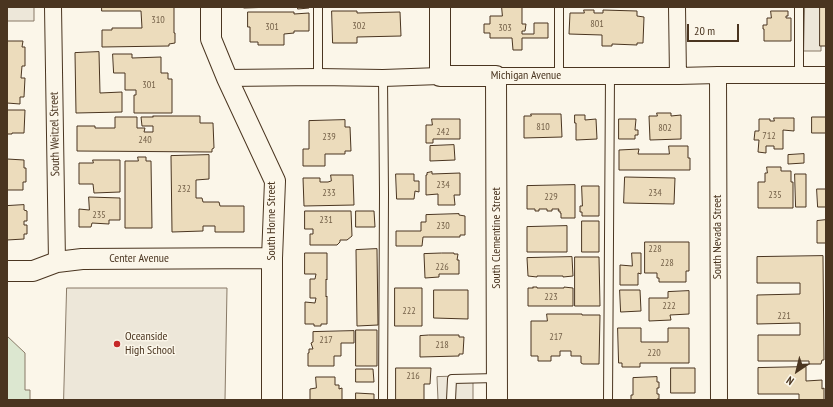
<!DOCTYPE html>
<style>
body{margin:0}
#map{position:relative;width:833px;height:407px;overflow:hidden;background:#fbf6e9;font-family:"PT Sans Narrow",sans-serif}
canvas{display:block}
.frame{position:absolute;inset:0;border:8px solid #4a3520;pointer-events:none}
.north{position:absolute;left:777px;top:351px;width:40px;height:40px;-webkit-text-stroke:3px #fbf6e9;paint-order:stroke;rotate:215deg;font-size:11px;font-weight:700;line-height:16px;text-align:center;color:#4a3520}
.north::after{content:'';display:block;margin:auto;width:14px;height:18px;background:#4a3520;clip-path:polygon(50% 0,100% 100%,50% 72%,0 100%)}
.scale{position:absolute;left:687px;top:24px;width:52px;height:18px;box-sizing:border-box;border:2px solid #4a3520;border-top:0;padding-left:5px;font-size:12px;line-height:14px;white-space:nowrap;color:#4a3520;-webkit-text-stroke:3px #fbf6e9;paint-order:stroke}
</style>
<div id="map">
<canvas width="833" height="407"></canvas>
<div class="frame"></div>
<div class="north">N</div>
<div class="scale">20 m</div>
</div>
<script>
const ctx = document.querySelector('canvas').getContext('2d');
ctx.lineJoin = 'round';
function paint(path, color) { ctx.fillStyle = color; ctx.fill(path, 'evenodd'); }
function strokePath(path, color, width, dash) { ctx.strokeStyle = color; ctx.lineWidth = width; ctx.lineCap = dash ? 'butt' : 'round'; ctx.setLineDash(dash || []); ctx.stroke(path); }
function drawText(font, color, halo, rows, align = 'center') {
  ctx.font = font + ' "PT Sans Narrow",sans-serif'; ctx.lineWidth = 3; ctx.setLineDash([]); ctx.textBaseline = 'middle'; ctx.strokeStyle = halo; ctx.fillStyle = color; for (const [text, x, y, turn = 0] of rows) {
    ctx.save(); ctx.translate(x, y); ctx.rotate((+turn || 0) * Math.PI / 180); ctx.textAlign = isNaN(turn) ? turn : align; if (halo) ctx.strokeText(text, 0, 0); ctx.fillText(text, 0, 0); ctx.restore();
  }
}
const green = new Path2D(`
 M7,336L25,353V390H30V400H7Z`);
const parking = new Path2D(`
 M7,7H34V21H7Z
 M805,7H821V51H804Z
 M67,288H227L225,400H64Z
 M473,376V400H438L437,377Z`);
const building = new Path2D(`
 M102,7H175L174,8V33H175V43L169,44V46L102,47V30H112V28H142L141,11H102Z
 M244,7H274L244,8Z
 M298,7H309V8L298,9Z
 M502,7H522V24H526L525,31H522V34H534V23H548V38H522V50H513L512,38H490V33H484V24H490V16H502Z
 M820,7H826V46H820Z
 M584,10H594V13H603V10L637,11V16L644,17L643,43H637V45L612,44V46H602V35L569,34L570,13H584Z
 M332,11H357V13L400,12L401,36L357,37V43H333Z
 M771,11H788V16H786V18H791V41H764V29H763V25H767V18H771Z
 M248,12H294V14L309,13V31H294V33L284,34V45H258V42H250V27H248Z
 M7,41H23L22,47H25V66H22L21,78H25L24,97H20V104L7,103Z
 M99,52L100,93L122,92V112L76,113L75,53Z
 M113,54H132V58L161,57V73H168V79H172V113H134V95H136V90H125V73H114Z
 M7,110H25L24,133H12V134H7Z
 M657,113H671V116L681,115V139L650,140L649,116H657Z
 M531,114H561L562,137L524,138V116H531Z
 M575,115H585V120L596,119L597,139L576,140V123H575Z
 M153,116H200V123H213L214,148L212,149V152L77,151V126H95V128H115V117H137V128H145L144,132H153V126H142L141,117H153Z
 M812,117H826V133H812Z
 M774,118H794V131L783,130V149H774V146H766V153L758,152L759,140H754L755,131H759V119H770V121H774Z
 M432,119H460V139H433V143H426V125H432Z
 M619,119H636L635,130H638V135H635V139H619Z
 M345,120V127H350L351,151H345V154H325V166H303V149H309V121Z
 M454,145L455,160L430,161V146Z
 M669,146H688V158H690V170H619V150L639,149L638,154H669Z
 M804,154V163L788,164V155Z
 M209,155V179L196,180V198H202L203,202H219L220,206H244V232H215V226H203V231L172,232L171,156Z
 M138,157H146V161H151L152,228H125V161H138Z
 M7,159L24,160V168H26V182H23V190H7Z
 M93,160H120V192L94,193L93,184H79V163H93Z
 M767,167H781V171H791V182H793V208H758V182H765V173H767Z
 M432,172V174L460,173V195H454L455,205H438V194L426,195V175H427V173Z
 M396,174H414V181H419V192L415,191L414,199H397Z
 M795,174H806V207H796Z
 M331,175H353L354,205L304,206L303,178H320V182H328L331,181Z
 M625,177L675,178L674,204L624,203Z
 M575,185V218H561V213H560V211H558L559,209H552V211H547V209H539V211H535V209H527V186Z
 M582,186H599V216H582V212H580V206H582Z
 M817,189H826V207H818Z
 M89,197L120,198V220H109V224L92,223L91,227H79V209L89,210Z
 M24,205V210L27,211V221H24V225H27V234H24V239L7,240V206Z
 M305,211H351L352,236L347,240H340V242L337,245H310V234H313V229H305Z
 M356,211H374L375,227H356Z
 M459,214V215L465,216V235H460V237H423L422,246H396V231H421V222H426V215Z
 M826,220V243H817V221Z
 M582,221H599V252H582Z
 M567,226V252H527V227Z
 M645,242H689V271H686V282H659V278H657V273H645Z
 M377,249L378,325L357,326L356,250Z
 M305,253H327V280L326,279V297L327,296V324H321V326H314V324H305V302L315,303L316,298H310V279H315L316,274H305Z
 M442,253H454V254H458L457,260H459V274H439V277L425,278L424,254Z
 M632,253H641V274L638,273V285H620V265L632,266Z
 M823,256L824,360H822L821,364H809V361H758V335H800V323L757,324V295L800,294V283H757V257Z
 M572,257L573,276L563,277V276H537V277L528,276L527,258Z
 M575,257H599L600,306H575Z
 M533,287H537V288H564V287L573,288V306H528V288H533Z
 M395,288H422V326H395Z
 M434,290H468V319L434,318Z
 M620,290H640L641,311L621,312Z
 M689,291V314L670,315L671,320L649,321V298H668V292Z
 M547,314H582V315H600L599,364H583L581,363V356H571V351H560V356H551V361H538V356H531V321H547Z
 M618,328H641V342H668V328H689V363H640V367H622V363H619Z
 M356,330H377V366H356Z
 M354,331V343H341V356H334V366H308V353H309V349H313L311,343L313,342V332Z
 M429,335H459V337H464L463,354H459V356L420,357V336Z
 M806,367V381L822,380V389L824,388V400H799V394H758V368Z
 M396,368H431L430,384H424V400H396Z
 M671,368H695V393H671Z
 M356,369H373L374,382H356Z
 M316,377H335V385H339V389L342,388V400H310V389L316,388Z
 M657,377V382H659V388H657V394H659V399H657V400H631V395H633V378Z
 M356,393L374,394V400H356Z`);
const service = new Path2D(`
 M318,7V77
 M559,7V76
 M799,75V7
 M383,400L384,194L383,78
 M451,400L452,379L497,378
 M608,400L610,76`);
const minor = new Path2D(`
 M53,7L57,262
 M677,7L678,76
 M718,75L719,400
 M496,76H678L718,75H826
 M227,78L318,77L383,78L440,76`);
const tertiary = new Path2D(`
 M211,7V39L227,78L275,181L272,258V400
 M440,7V76H496L497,400
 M7,271H33L57,262L82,259L272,258`);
const markers = [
 [117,344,4,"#c62828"]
];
const numberNames = [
 ["310",158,20],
 ["801",597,24],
 ["302",359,26],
 ["301",272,27],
 ["303",505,28],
 ["301",149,85],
 ["810",543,127],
 ["802",665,128],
 ["242",443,132],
 ["712",769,136],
 ["239",329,137],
 ["240",145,140],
 ["234",443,185],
 ["232",184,189],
 ["233",329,193],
 ["234",655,193],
 ["235",775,195],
 ["229",551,197],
 ["235",99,215],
 ["231",326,220],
 ["230",443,226],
 ["228",655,249],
 ["228",667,263],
 ["226",442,267],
 ["223",551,297],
 ["222",669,306],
 ["222",409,311],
 ["221",784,316],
 ["217",556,337],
 ["217",326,340],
 ["218",442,345],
 ["220",654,353],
 ["216",413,376]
];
const streetNames = [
 ["Michigan Avenue",526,76],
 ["South Weitzel Street",55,134,-91],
 ["South Horne Street",272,221,-90],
 ["South Nevada Street",718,237,-90],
 ["South Clementine Street",497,238,-90],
 ["Center Avenue",139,259]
];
const poiNames = [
 ["Oceanside",125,337],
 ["High School",125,351]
];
paint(green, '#dce7d0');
strokePath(green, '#887966', 1);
paint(parking, '#ede7d9');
strokePath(parking, '#887966', 1);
paint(building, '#ecdcbc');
strokePath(building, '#4a3520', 1);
strokePath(service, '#4a3520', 10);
strokePath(minor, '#4a3520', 18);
strokePath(tertiary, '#4a3520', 22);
strokePath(service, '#fbf6e9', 8);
strokePath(minor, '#fbf6e9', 16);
strokePath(tertiary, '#fbf6e9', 20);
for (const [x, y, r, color] of markers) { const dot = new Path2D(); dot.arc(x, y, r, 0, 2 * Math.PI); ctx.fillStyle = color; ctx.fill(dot); strokePath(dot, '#fbf6e9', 1.5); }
drawText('10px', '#725f47', null, numberNames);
drawText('12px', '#4a3520', '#fbf6e9', streetNames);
drawText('12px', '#4a3520', '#fbf6e9', poiNames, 'left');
</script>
